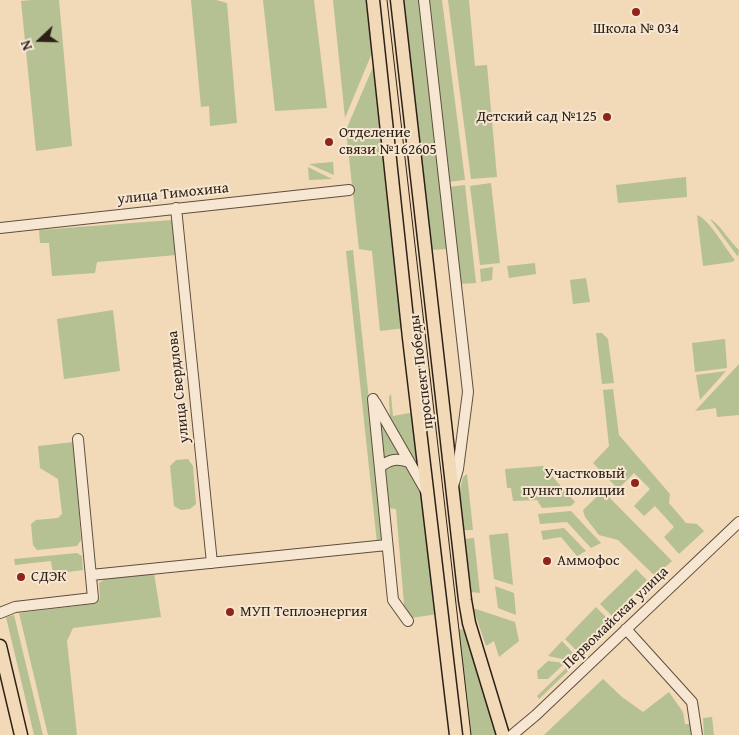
<!DOCTYPE html>
<meta charset="utf-8">
<style>
body{margin:0}
#map{position:relative;width:739px;height:735px;overflow:hidden;background:#f2d9b8;font-family:"Gentium Book Plus",serif}
canvas{display:block}
.north{position:absolute;left:15px;top:15px;width:50px;height:50px;-webkit-text-stroke:4px #f7e6d1;paint-order:stroke;rotate:249deg;font-size:14px;font-weight:700;line-height:20px;text-align:center;color:#2d2117}
.north::after{content:'';display:block;margin:auto;width:18px;height:22px;background:#2d2117;clip-path:polygon(50% 0,100% 100%,50% 72%,0 100%)}
</style>
<div id="map">
<canvas width="739" height="735"></canvas>
<div class="north">N</div>
</div>
<script>
const ctx = document.querySelector('canvas').getContext('2d');
ctx.lineJoin = 'round';
function paint(path, color) { ctx.fillStyle = color; ctx.fill(path, 'evenodd'); }
function strokePath(path, color, width, dash) { ctx.strokeStyle = color; ctx.lineWidth = width; ctx.lineCap = dash ? 'butt' : 'round'; ctx.setLineDash(dash || []); ctx.stroke(path); }
function drawText(font, color, halo, rows, align = 'center') {
  ctx.font = font + ' "Gentium Book Plus",serif'; ctx.lineWidth = 4; ctx.setLineDash([]); ctx.textBaseline = 'middle'; ctx.strokeStyle = halo; ctx.fillStyle = color; for (const [text, x, y, turn = 0] of rows) {
    ctx.save(); ctx.translate(x, y); ctx.rotate((+turn || 0) * Math.PI / 180); ctx.textAlign = isNaN(turn) ? turn : align; if (halo) ctx.strokeText(text, 0, 0); ctx.fillText(text, 0, 0); ctx.restore();
  }
}
const green = new Path2D(`
 M31,0H59L72,146L36,151L21,1Z
 M191,0H216L227,3L237,123L210,126L209,106L201,107Z
 M263,0H314L327,108L275,111Z
 M333,0H369L374,48L345,118Z
 M403,0H421L448,249L430,250Z
 M427,0H442L465,180L447,182Z
 M448,0H469L475,66L487,65L497,177L471,179Z
 M376,60L405,328L380,331L372,251L359,249L346,130Z
 M333,162L334,175L309,164Z
 M308,167L332,179L309,180Z
 M686,177L687,197L618,203L616,185Z
 M491,183L500,263L480,265L470,186Z
 M465,185L476,283L459,284L448,187Z
 M697,215C710,220 724,247 735,260L732,262L703,266Z
 M710,219C718,222 731,243 739,250L738,257Z
 M172,220L176,255L97,262L95,273L52,276L49,243H40L39,230Z
 M353,250L384,542L377,543L346,251Z
 M535,263L536,274L509,278L507,266Z
 M493,267L492,280L481,282L480,269Z
 M586,278L590,302L573,304L570,280Z
 M113,310L120,371L64,379L57,319Z
 M596,333H602L608,339L614,383L602,384Z
 M725,339L727,368L695,372L692,343Z
 M739,364V415L717,417L716,408L695,411Z
 M726,371L700,400L696,375Z
 M613,389L619,435L670,494L669,503L686,523L697,524L704,531L679,554L664,537L674,527L655,506L644,516L634,506L650,489L634,473L618,489L593,463L609,446L603,390Z
 M391,394L393,416L415,412L438,614L411,618L405,616L396,509L387,508L378,413L390,423L389,397Z
 M74,442L81,540L77,546L37,550L33,545L31,524L36,520L58,518L62,514L58,479L40,468L38,446Z
 M188,459L193,466L196,504L190,509L181,510L174,506L170,466L176,460Z
 M543,466L575,502L571,506L542,508L537,500L513,501L511,488H507L505,469Z
 M467,474L473,530H464L459,494L463,477Z
 M603,491L672,561L655,576L618,540L599,535L585,517L583,510Z
 M571,511L601,543L591,548L567,522L540,524L538,514Z
 M564,528L586,551L577,556L561,537L543,540L541,531Z
 M508,533L513,585L494,579L489,535Z
 M474,538L480,593L471,592L465,539Z
 M77,553L82,556L83,570L53,574L51,561L15,565L14,559Z
 M636,569L647,580L612,616L600,604Z
 M154,573L161,617L73,628L67,641L77,735H48L19,613L93,604L100,599L99,583L108,577Z
 M495,586L514,593L516,615L498,608Z
 M596,607L609,620L577,651L565,639Z
 M473,608L515,622L519,641L499,657L494,641L486,646Z
 M14,615L43,735H34L6,617Z
 M609,627L611,630L539,699L537,696Z
 M459,629L466,630L499,731L495,735H471Z
 M562,641L574,654L567,660L548,656Z
 M548,661L565,663L548,679H538L537,671Z
 M603,679L622,697L643,712L669,692L683,712L685,724H691L693,735H544Z
 M712,717L714,735H704L703,718Z`);
const minor = new Path2D(`
 M424,0L468,392L458,469L453,486
 M176,208L212,563
 M0,228L349,190
 M373,399L393,600L408,621
 M375,402L426,491
 M380,467C390,459 397,458 409,462
 M91,575L387,545
 M0,613L15,607L93,598L78,439
 M626,629L692,702L697,735
 M512,735L536,715L739,522`);
const major = new Path2D(`
 M373,0L409,338L456,735
 M397,0L465,600L469,623L503,735
 M0,646L21,735`);
const tram = new Path2D(`
 M387,0L471,735`);
const markers = [
 [636,12,5,"#8f2418"],
 [607,117,5,"#8f2418"],
 [329,142,5,"#8f2418"],
 [635,483,5,"#8f2418"],
 [547,561,5,"#8f2418"],
 [21,577,5,"#8f2418"],
 [230,612,5,"#8f2418"]
];
const poiNames = [
 ["Школа № 034",636,29,"center"],
 ["Детский сад №125",597,117,"right"],
 ["Отделение",339,133],
 ["связи №162605",339,150],
 ["Участковый",625,474,"right"],
 ["пункт полиции",625,491,"right"],
 ["Аммофос",557,561],
 ["СДЭК",31,577],
 ["МУП Теплоэнергия",240,612]
];
const streetNames = [
 ["улица Тимохина",173,194,-6],
 ["проспект Победы",422,372,-97],
 ["улица Свердлова",179,387,-96],
 ["Первомайская улица",616,618,-44]
];
paint(green, '#b5c093');
strokePath(minor, '#5e4f3f', 12);
strokePath(major, '#2d2117', 15);
strokePath(minor, '#f7e6d1', 10);
strokePath(major, '#f2d9b8', 12);
strokePath(tram, '#2d2117', 1);
for (const [x, y, r, color] of markers) { const dot = new Path2D(); dot.arc(x, y, r, 0, 2 * Math.PI); ctx.fillStyle = color; ctx.fill(dot); strokePath(dot, '#f7e6d1', 2); }
drawText('15px', '#2d2117', '#f7e6d1', poiNames, 'left');
drawText('15px', '#2d2117', '#f7e6d1', streetNames);
</script>
